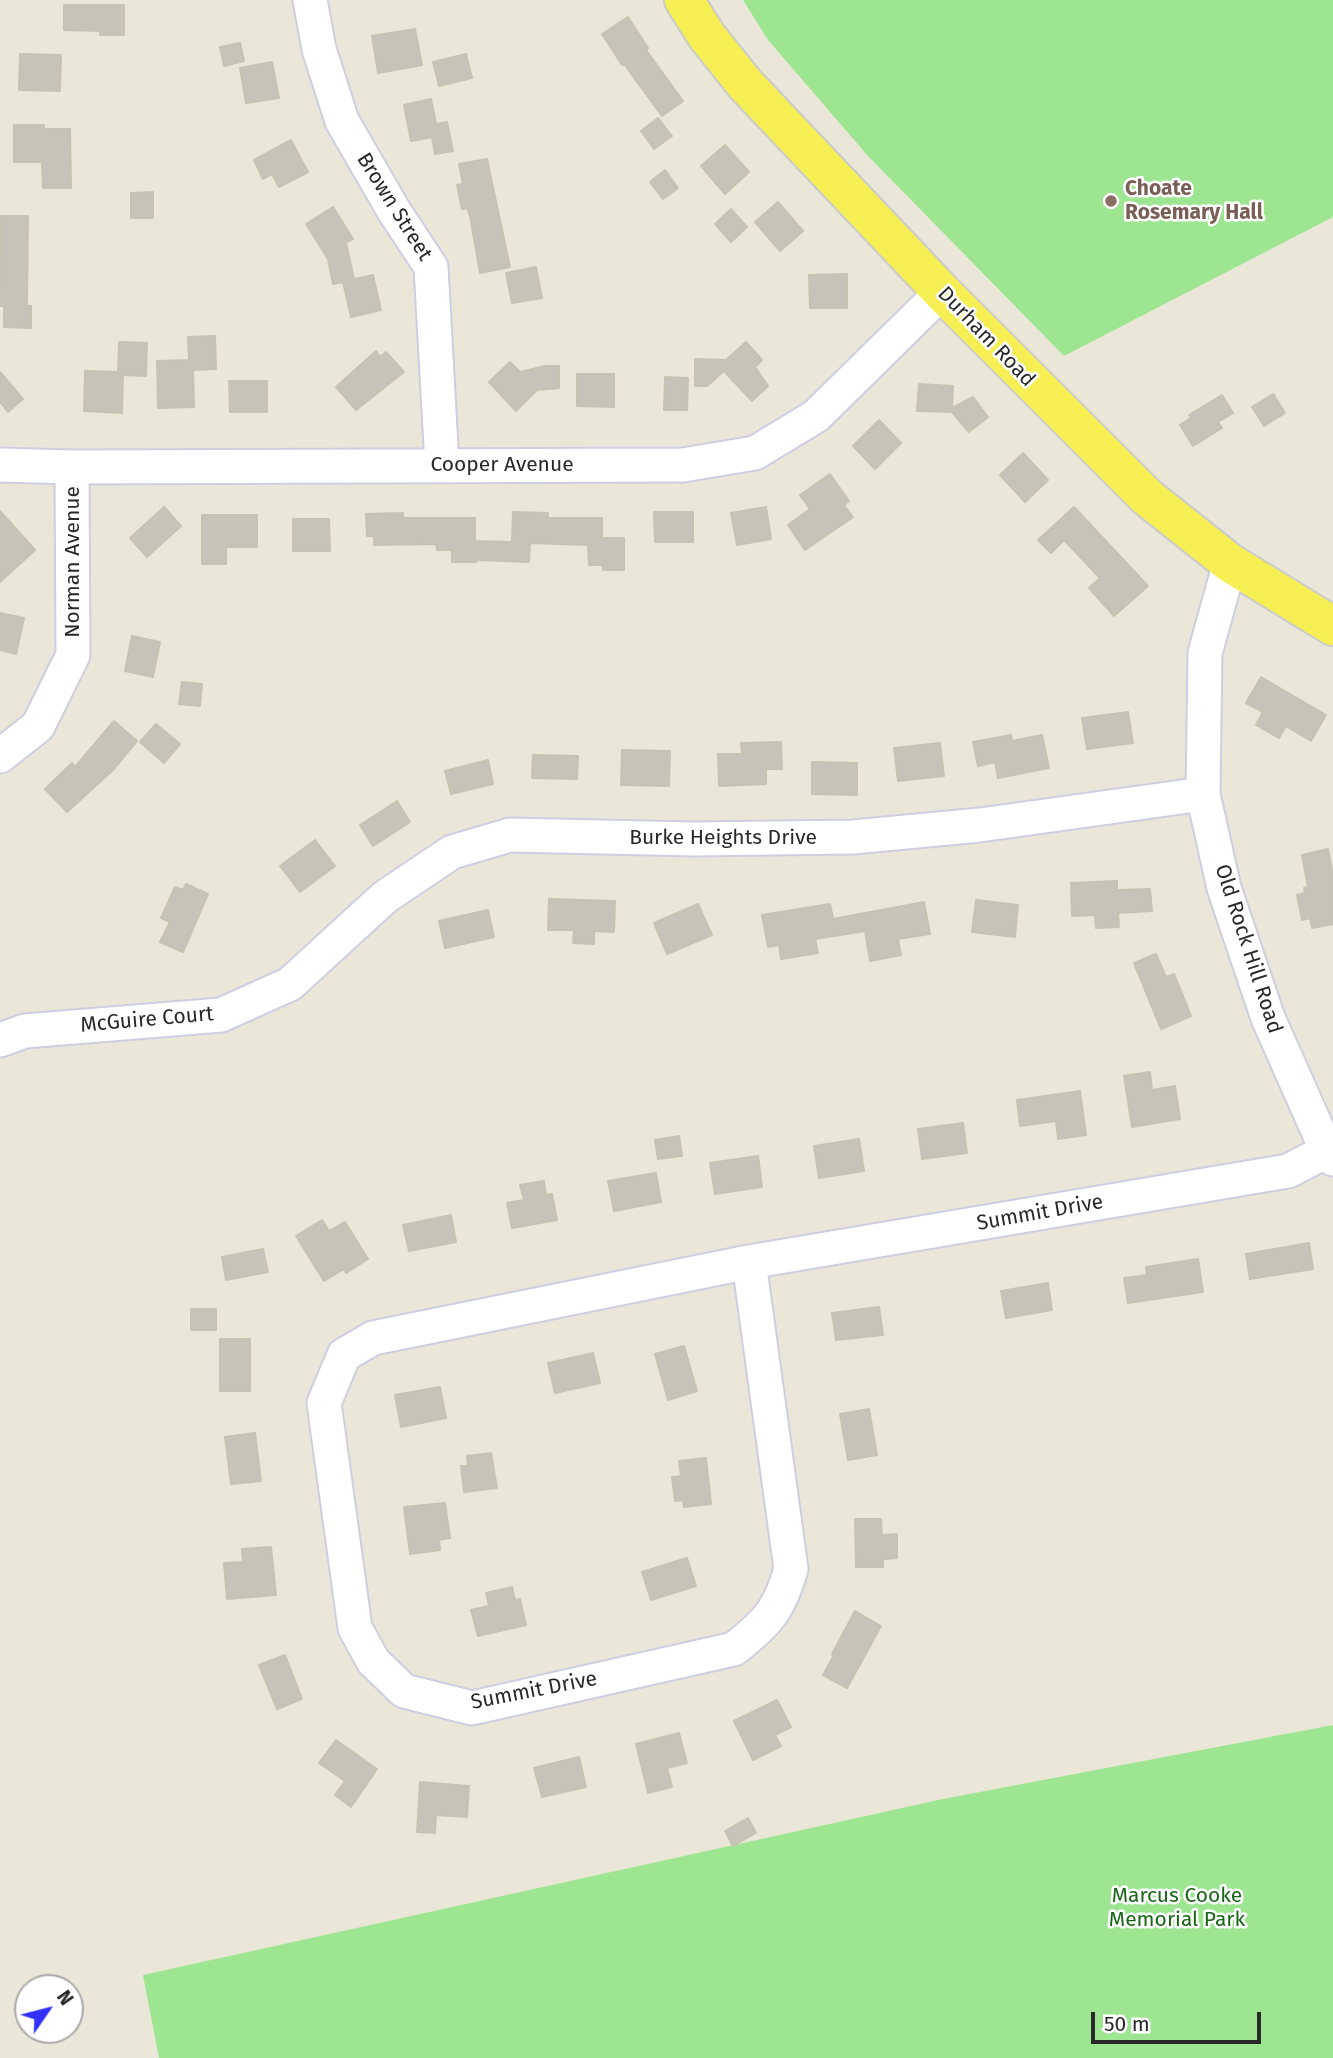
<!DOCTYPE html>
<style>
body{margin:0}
#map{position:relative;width:1333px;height:2058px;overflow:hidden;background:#ebe7d8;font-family:"Fira Sans",sans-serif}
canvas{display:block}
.north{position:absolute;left:14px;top:1974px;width:70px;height:70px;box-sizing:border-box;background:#fff;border:2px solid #a9a9a9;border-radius:50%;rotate:55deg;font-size:19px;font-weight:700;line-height:28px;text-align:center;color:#282828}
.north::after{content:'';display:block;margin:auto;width:24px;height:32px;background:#3331ff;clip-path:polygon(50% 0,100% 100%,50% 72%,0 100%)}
.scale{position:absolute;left:1091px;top:2012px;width:170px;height:32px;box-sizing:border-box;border:4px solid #282828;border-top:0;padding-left:9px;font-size:21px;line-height:24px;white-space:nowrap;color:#282828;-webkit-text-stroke:5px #fff;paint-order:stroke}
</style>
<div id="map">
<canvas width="1333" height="2058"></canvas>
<div class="north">N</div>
<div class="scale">50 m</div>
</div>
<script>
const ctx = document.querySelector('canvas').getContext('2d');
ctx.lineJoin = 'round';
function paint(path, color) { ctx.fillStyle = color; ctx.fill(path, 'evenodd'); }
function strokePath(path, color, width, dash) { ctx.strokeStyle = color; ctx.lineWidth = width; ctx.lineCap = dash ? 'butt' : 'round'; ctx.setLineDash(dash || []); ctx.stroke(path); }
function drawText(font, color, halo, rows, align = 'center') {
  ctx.font = font + ' "Fira Sans",sans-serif'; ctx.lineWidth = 5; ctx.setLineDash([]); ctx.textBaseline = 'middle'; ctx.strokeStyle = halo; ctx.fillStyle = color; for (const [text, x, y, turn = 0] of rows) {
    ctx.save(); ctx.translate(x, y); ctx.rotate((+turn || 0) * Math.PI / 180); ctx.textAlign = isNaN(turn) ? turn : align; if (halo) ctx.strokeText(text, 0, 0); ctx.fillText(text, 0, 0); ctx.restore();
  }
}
const green = new Path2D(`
 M743,0H1333V217L1064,356L868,156L768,40Z
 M1333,1725V2058H159L143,1975L943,1799Z`);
const building = new Path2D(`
 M64,5H124V35H100V31L64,30Z
 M628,17L648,48L646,50L683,101L662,116L624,64L622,65L602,34Z
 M415,29L422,65L378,73L372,36Z
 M240,43L244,61L224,66L220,47Z
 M20,54L61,55L60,91L19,90Z
 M466,54L472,78L439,86L433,62Z
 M272,62L279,98L246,103L240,68Z
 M431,99L436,124L447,122L453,151L435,154L432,137L411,141L404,105Z
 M658,118L672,136L654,149L641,131Z
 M14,125H44V129H70L71,188H43L42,162H14Z
 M291,140L308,172L279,187L272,174L263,179L254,160Z
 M725,145L749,172L725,194L701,166Z
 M487,159L510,267L480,273L470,216L467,208L462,209L457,185L463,184L459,164Z
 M665,170L678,188L663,199L650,182Z
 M153,192V218H131V193Z
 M778,202L803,231L780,251L755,222Z
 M333,207L353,239L346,243L354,279L346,281L373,275L381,310L351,317L343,282L333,284L328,259L306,224Z
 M731,209L747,227L731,242L715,224Z
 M1,216H28L27,306H31V328L4,327V306H0Z
 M536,267L542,298L512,303L506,273Z
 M847,274V308H810L809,275Z
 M215,336L216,369L193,370L194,407L158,408L157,361L189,360L188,337Z
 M119,342L147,343L146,376L123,375L122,413L84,411L85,371L118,372Z
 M746,342L762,360L755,367L768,386L752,401L724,371L707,386H695V359L726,360Z
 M376,351L380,357L386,352L404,372L356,410L336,387Z
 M510,362L520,372L545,366H559V388L537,390L516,411L489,382Z
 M0,372L23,399L8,412L0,402Z
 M577,374H614V407L577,406Z
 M665,377L688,378L687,410H664Z
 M229,381H267V412H230Z
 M919,384L953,386L952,408L973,397L988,417L969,432L952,412L917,411Z
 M1273,394L1285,413L1264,426L1252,407Z
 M1222,395L1233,413L1218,422L1222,428L1193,446L1180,425L1191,418L1189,415Z
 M879,420L901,443L875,469L853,446Z
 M1023,453L1048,480L1025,502L1000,475Z
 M830,474L849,501L844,505L853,517L805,550L788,525L810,509L800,495Z
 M164,507L181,526L147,557L130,538Z
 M766,507L771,539L737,545L731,513Z
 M1074,507L1148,586L1114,616L1089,588L1100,578L1064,540L1051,553L1038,540Z
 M0,511L35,550L0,582Z
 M513,512L548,513V518H602V538H624V570H603V565H589L588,545L530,543L529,562L476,560V562H452V550H437L436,544L374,545V536H367L366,514L403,513V518H475V541L512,542Z
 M654,512H693V542H655Z
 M202,515H257V547H226V564H202Z
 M293,519H329L330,551H293Z
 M0,613L24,618L16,654L0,650Z
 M132,636L160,642L153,677L125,671Z
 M1261,677L1326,715L1311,741L1286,726L1279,738L1256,725L1263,712L1246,703Z
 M182,682L202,684L200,706L179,704Z
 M1128,712L1133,743L1087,749L1082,718Z
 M114,721L137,741L113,770L67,812L45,789L72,763L75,767Z
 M156,724L180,744L164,763L140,742Z
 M1011,735L1012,741L1042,735L1049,768L998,778L995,762L978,766L973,742Z
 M781,742L782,769H766V784L719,786L718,754H742L741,743Z
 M940,743L944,776L898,781L894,748Z
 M622,750L670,751L669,786L621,785Z
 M533,755L578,756L577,779L532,778Z
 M488,760L493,784L451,794L445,771Z
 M812,762L857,763V795L812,794Z
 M397,801L410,822L373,846L360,825Z
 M315,840L335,866L300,892L280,866Z
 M1328,849L1333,875V924L1312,928L1310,918L1302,920L1297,895L1305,893L1304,888L1308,887L1302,855Z
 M1117,881V890L1150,889L1152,911L1118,913L1119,927L1096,928L1095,915L1072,916L1071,883Z
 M186,884L208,894L183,952L160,942L170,922L161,918L175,887L183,890Z
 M549,899L615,901L614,932L594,931V944L573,943L574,930H548Z
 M976,900L1018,905L1015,937L972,932Z
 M924,902L930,934L898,939L901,955L870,961L865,931L815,939L818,953L781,959L779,945L768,947L762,915L830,904L833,919Z
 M698,904L712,935L667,954L654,923Z
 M488,910L494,937L445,948L439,921Z
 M1156,954L1166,977L1174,974L1191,1016L1161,1029L1134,963Z
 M1150,1072L1152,1090L1175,1086L1180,1119L1132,1127L1124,1076Z
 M1080,1091L1086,1135L1058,1139L1056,1121L1020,1126L1017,1100Z
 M963,1123L967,1153L922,1159L918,1129Z
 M679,1136L682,1156L658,1159L655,1140Z
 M859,1139L864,1171L819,1178L814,1146Z
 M758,1156L762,1187L715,1194L710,1163Z
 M656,1173L661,1202L614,1211L608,1181Z
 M544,1181L546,1195L552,1194L557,1220L512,1228L507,1203L524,1200L520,1185Z
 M451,1215L456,1242L409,1251L403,1225Z
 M322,1220L329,1231L345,1222L368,1259L346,1273L344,1269L324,1281L296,1236Z
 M1309,1243L1313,1269L1250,1279L1246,1254Z
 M263,1249L268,1272L226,1280L222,1257Z
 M1198,1259L1203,1292L1128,1303L1124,1278L1147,1275L1146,1267Z
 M1048,1283L1052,1310L1006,1318L1001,1291Z
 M879,1307L883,1335L836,1340L832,1313Z
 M191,1309H216V1330H191Z
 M220,1339H250V1391H220Z
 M684,1346L697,1391L668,1400L655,1354Z
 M593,1353L600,1383L555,1393L548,1363Z
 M440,1387L446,1418L401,1427L395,1395Z
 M869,1409L877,1455L848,1460L840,1414Z
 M255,1433L261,1481L231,1484L225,1437Z
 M491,1453L497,1488L464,1492L461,1466H468L467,1456Z
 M706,1458L711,1504L684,1507L683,1500L675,1501L672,1477L681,1476L679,1461Z
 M445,1503L450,1538L439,1540L440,1550L410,1554L404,1507Z
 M855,1519H881L882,1535L897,1534V1558L883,1559V1567H856Z
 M271,1547L276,1595L227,1599L224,1563L243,1562L242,1549Z
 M687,1558L696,1586L651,1600L642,1572Z
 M512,1587L515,1600L520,1599L526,1625L478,1636L471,1610L489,1606L486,1593Z
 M855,1611L881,1626L847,1688L823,1675L833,1657L832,1654Z
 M285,1655L302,1699L277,1709L259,1665Z
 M777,1700L791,1727L775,1735L781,1746L753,1760L734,1721Z
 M679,1733L687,1763L667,1768L672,1787L648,1793L636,1744Z
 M336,1740L377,1769L351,1807L335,1795L345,1781L319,1763Z
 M579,1757L586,1787L542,1797L534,1768Z
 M420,1782L469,1786L467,1817L436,1815L435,1833L417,1832Z
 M748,1818L756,1833L733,1846L725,1831Z`);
const minor = new Path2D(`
 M310,0L319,49L342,121L394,211L431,267L442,465
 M0,465L72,467L683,465L755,453L816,416L942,292
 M1230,563L1205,653L1203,794L1224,888L1268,1018L1327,1151L1333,1159
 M0,756L38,726L73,655L72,467
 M0,1040L25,1031L221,1015L290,984L385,897L452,852L510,835L694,839L853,837L980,825L1203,794
 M749,1262L791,1569C779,1611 767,1623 734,1649L472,1708L404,1691L373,1661L355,1628L324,1403L344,1355L373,1338Z
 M749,1262L1288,1171L1327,1151`);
const major = new Path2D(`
 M684,0L706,35L745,84L942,292L1147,497L1230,563L1333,626`);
const markers = [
 [1111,201,7,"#8d6e63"]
];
const educationNames = [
 ["Choate",1125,189],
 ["Rosemary Hall",1125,213]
];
const streetNames = [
 ["Brown Street",394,207,58],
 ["Durham Road",986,337,46],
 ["Cooper Avenue",502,465],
 ["Norman Avenue",73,562,-90],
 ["Burke Heights Drive",723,838],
 ["Old Rock Hill Road",1248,949,72],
 ["McGuire Court",147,1020,-5],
 ["Summit Drive",1040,1213,-10],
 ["Summit Drive",534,1691,-11]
];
const parkNames = [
 ["Marcus Cooke",1177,1896],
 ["Memorial Park",1177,1920]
];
paint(green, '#9ee592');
paint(building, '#c6c3b8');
strokePath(building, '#c6c3b2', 2);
strokePath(minor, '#cecee2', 37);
strokePath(major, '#cbcbcb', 42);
strokePath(minor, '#fff', 33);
strokePath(major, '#f5ef53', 38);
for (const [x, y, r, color] of markers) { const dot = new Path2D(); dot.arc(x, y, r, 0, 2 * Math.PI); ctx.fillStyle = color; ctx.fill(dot); strokePath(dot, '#fff', 2.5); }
drawText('bold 21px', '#785e54', '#fff', educationNames, 'left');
drawText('21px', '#282828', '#fff', streetNames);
drawText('21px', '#186616', '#fff', parkNames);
</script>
